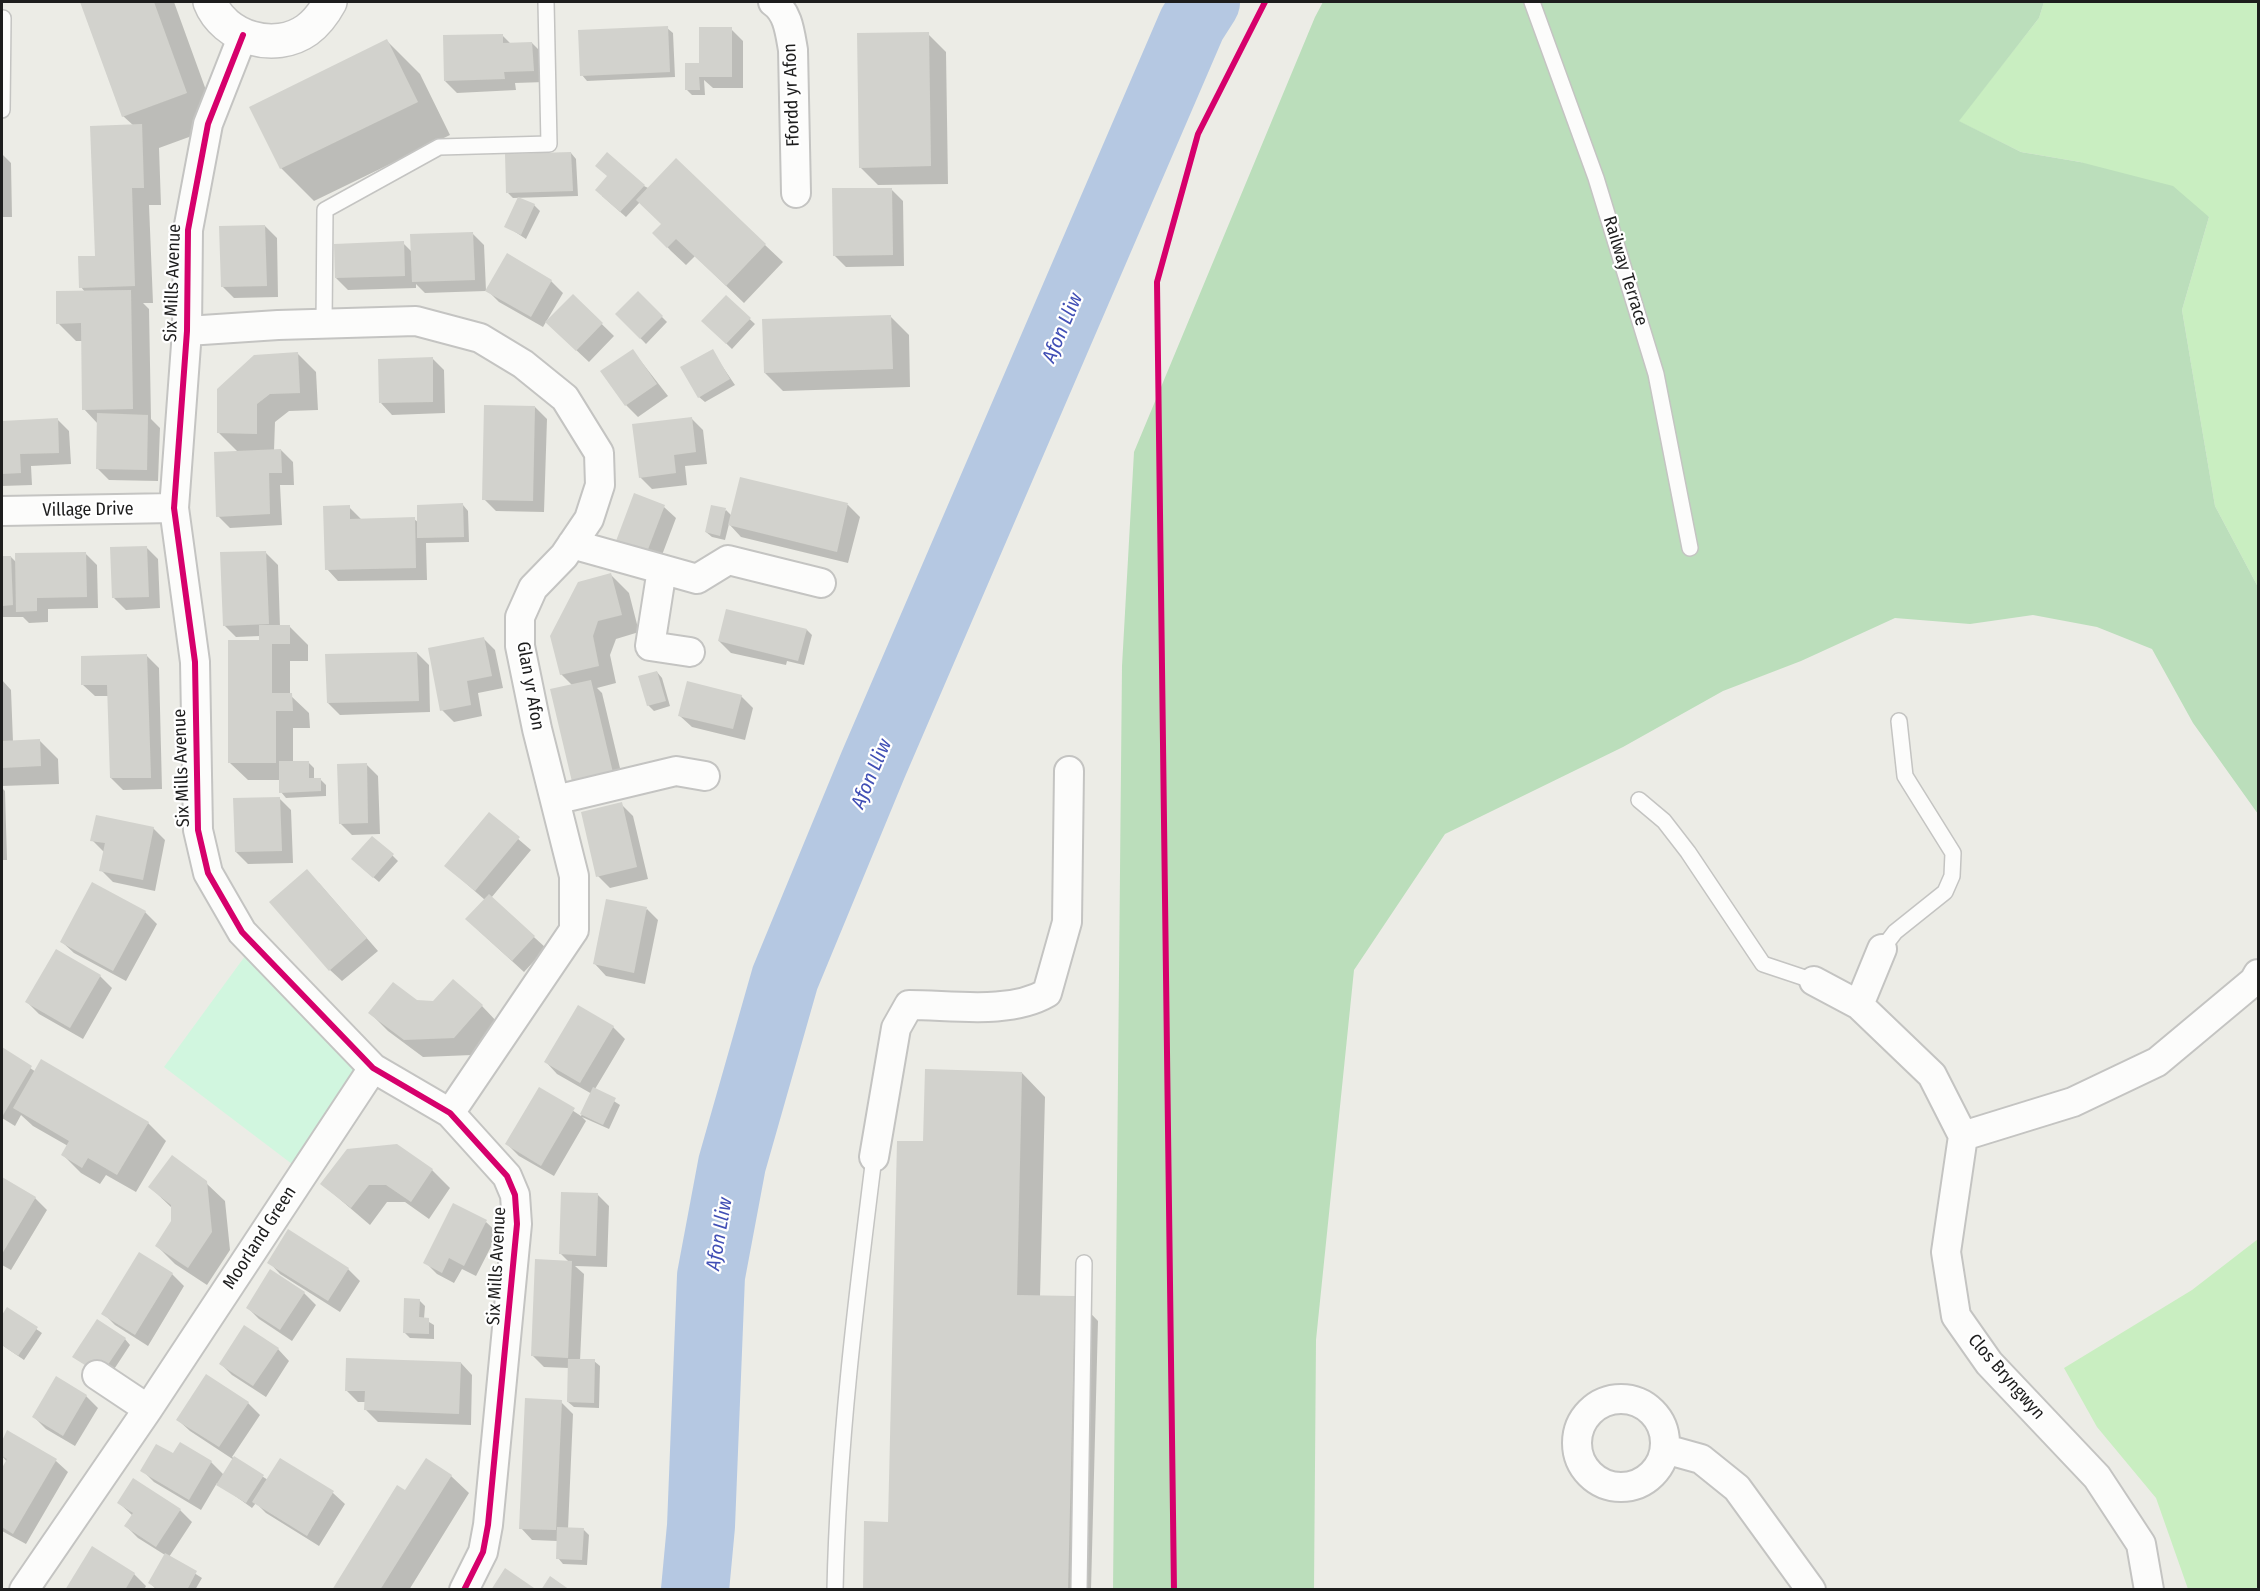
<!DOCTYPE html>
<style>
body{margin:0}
#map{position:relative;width:2260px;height:1591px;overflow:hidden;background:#ecece6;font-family:"Fira Sans Condensed",sans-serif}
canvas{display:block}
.frame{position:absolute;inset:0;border:3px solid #1d1d1d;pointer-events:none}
</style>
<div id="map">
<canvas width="2260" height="1591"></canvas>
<div class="frame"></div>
</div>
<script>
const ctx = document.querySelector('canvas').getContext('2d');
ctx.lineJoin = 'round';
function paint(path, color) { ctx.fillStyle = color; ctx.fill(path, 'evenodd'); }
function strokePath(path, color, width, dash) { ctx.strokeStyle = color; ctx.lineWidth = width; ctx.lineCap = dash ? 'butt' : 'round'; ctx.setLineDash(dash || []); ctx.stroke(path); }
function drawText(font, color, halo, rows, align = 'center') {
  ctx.font = font + ' "Fira Sans Condensed",sans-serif'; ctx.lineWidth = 4.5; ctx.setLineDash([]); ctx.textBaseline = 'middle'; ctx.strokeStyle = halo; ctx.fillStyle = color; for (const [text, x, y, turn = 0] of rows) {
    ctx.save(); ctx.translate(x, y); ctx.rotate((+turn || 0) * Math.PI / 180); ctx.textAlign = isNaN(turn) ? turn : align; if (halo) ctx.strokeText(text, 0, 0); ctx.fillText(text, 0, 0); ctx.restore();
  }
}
const grass = new Path2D(`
 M2044,2H2258V587L2215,506L2182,310L2209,217L2080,162L2021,152L1958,121L2039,18Z
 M2258,1239V1589H2188L2156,1498L2097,1427L2064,1368L2192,1290Z`);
const forest = new Path2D(`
 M1323,2H2044L2039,18L1959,121L2021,152L2080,162L2173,186L2209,217L2182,310L2215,506L2258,587V814L2193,723L2152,649L2097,627L2033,615L1970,624L1895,618L1801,661L1723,691L1623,747L1445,834L1354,970L1316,1340L1314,1589L1113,1590L1122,666L1134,452L1315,17Z`);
const park = new Path2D(`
 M248,952L359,1067L292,1164L164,1067Z`);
const shadow = new Path2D(`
 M81,2H174L219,126L159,148L161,205H149L153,303H143L149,309L151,419L160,428L158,481L109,480L97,468L98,424L84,409L82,341H76L58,323L85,292L81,287L96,257L134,126L123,116Z
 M667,28L673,33L675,77L587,81L582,75Z
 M731,29L743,41V88H713L704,80L705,95H692L687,90L701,64Z
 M928,34L946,52L948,184L878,185L860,167Z
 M502,35L511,44L532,43L544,55L545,82L515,83L516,90L457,93L445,81Z
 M387,41L420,74L450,135L314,201L281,168Z
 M571,153L576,159L578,196L513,198L508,193Z
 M2,154L11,163L12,217H2Z
 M609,177L644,186L765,245L783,262L744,303L695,256L686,265L671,251L654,233L662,224L640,202L626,217L602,196Z
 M891,189L903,201L904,266L846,267L834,255Z
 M534,205L540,211L526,239L506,226Z
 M265,226L277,238L278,297L234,298L222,286Z
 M472,233L484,245L486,291L425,293L416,284V288L348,290L336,278L403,243L412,252Z
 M551,281L563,293L543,327L499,302L488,291Z
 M638,293L667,322L646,344L617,314Z
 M573,296L614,336L589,362L559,334Z
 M726,297L755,324L732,349L703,321Z
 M891,317L909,335L910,387L783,391L765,373Z
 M633,351L668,396L638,417L626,405Z
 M712,351L735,385L705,402L699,397Z
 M298,354L316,372L318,410L289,411L275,422L274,451L281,450L293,462L294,485H280L282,525L230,528L218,516L238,452L218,432Z
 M432,358L444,370L445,413L392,415L381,403Z
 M535,407L547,419L544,512L496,511L484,499Z
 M691,418L703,430L707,464L685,466L687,485L652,489L640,477Z
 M57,419L69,431L71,464L31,466L32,485L2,486V422Z
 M741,479L848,505L860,517L848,563L741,537L729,524L725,540L712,537L706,532L726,510L732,516Z
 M635,495L664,507L676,518L659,563L629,552L617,540Z
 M463,505L468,511L469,542L426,543L427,580L338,581L327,569L349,507L361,519H414L419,523Z
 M146,547L158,559L160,608L126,610L114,598Z
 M85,553L97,565L98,608L48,609V622L29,623L23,617H2V557H11L17,563Z
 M266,553L278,565L280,627H290L308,645V661H290V695L309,713L310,728H293V762H308L314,768V780L320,779L326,785V796L286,798L281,792L280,780H248L230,763L260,636L236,637L224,625Z
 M611,575L629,593L639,632L616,639L610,655L616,683L597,688L602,693L625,789L586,798L572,685L561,674Z
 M807,630L812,635L804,665L787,661L786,665L731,653L719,641Z
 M483,638L495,650L503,688L478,693L482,716L454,722L442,710Z
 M417,653L429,665L430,712L340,715L328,703Z
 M147,656L159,668L162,789L123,790L111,778L109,696H95L83,685Z
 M657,672L662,678L670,706L654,711L648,705Z
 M2,680L11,690L13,742L40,741L58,759L59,784L2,786Z
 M741,696L753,708L745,740L692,727L680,716Z
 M366,764L378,776L380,834L352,835L340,823Z
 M2,788L5,791L7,860H2Z
 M279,798L291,810L293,863L248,864L236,852Z
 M621,804L633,816L648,879L610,888L598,876Z
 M489,814L531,850L491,898L546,948L524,972L479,931L485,900L446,866Z
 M153,828L165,840L155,891L113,882L101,870L105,853L92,840Z
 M392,855L398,861L379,882L359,865Z
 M319,883L378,951L342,981L330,970Z
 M647,909L658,920L645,984L606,976L595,964Z
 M145,912L157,924L126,981L74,953L62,942Z
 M57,951L100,976L112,988L83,1039L39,1014L27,1002Z
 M482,1006L499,1024L472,1055L423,1057L388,1031L370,1013Z
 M613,1027L625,1039L595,1089L620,1105L609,1129L582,1117L586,1121L554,1176L519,1156L507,1144L540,1089L581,1116L592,1094L557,1074L546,1062Z
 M2,1049L36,1072L148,1123L166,1141L136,1192L106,1175L100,1184L81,1173L63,1155L68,1146L33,1126L21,1115L15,1126L2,1118Z
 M1022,1073L1045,1097L1040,1297H1075L1098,1321L1091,1590H864L889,1523L925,1143Z
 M396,1146L432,1170L450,1188L429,1219L405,1202H387L370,1225L322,1184Z
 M2,1179L35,1198L47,1210L11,1270L2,1265Z
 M206,1183L225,1201L230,1250L207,1285L175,1264L157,1246L173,1221V1209L150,1187Z
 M597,1194L609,1206L607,1267L575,1266L584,1274L580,1361H594L600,1366L599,1408L574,1407L568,1402L569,1368L544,1367L532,1355L569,1262L561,1254Z
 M486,1222L498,1233L476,1276L462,1269L454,1283L437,1274L425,1262Z
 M269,1262L348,1269L360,1281L340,1312L280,1274Z
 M172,1274L184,1286L148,1346L115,1325L103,1313Z
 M304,1293L316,1305L292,1341L259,1319L248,1308Z
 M419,1300L425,1306L424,1319L434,1325V1339L410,1338L404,1332Z
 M7,1309L42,1333L24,1360L2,1345V1318Z
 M125,1339L130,1345L107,1380L74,1357Z
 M278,1349L289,1361L266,1397L232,1375L221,1364Z
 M461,1363L472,1375L471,1425L378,1422L366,1410V1402H358L346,1390Z
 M86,1396L98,1408L75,1446L46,1429L34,1417Z
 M561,1402L573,1414L568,1529H583L589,1535L587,1565L563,1564L558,1558V1541L532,1540L521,1528Z
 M248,1403L260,1415L232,1457L268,1480L280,1460L333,1493L345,1504L319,1546L266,1513L256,1503L252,1508L217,1483L201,1510L154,1482L142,1470L173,1455L211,1462L224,1475L234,1460L190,1431L178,1420Z
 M8,1433L56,1461L68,1472L26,1544L2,1531V1471L7,1462L2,1456V1444Z
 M451,1476L469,1493L409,1590H334L406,1492Z
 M119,1503L180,1510L192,1522L169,1557L202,1578L195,1590H157L150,1583L165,1555L138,1538L126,1526L133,1516Z
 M134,1574L146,1586L144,1590H67Z`);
const river = new Path2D(`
 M695,1590L701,1526L711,1276L732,1164L785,978L873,765L1192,24L1206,2`);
const building = new Path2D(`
 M80,2H154L187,93L122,117Z
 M668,26L670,72L580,76L578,30Z
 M699,27H732V77H699L700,90H685V63H699Z
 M929,32L931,166L859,168L857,33Z
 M503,34V43L532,42L534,71L504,72L505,79L444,81L443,35Z
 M387,39L418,102L280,169L249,107Z
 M142,124L144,188H132L135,286L79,288L78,256H95L90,126Z
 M571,152L573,191L506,193L505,154Z
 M607,152L645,185L620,212L595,190L607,176L595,166Z
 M676,158L766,244L726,286L676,239L667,248L652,233L661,224L636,200Z
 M832,188H892L893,255L833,256Z
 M518,197L535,204L521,235L504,227Z
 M265,225L267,286L221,287L219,226Z
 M473,232L475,280L412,282L410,234Z
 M404,241L405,276L335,278L334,244Z
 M507,253L552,280L531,317L485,291Z
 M131,290L133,409L82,410L81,323L56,324V291Z
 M638,291L663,316L640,339L615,314Z
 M573,294L603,323L576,351L545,322Z
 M726,295L751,318L726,344L701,321Z
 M891,315L893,369L764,373L762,319Z
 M633,349L657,384L625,406L600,371Z
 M713,349L730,379L698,398L680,367Z
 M298,352L300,393L270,394L257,404V434L217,433V389L254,355Z
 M433,357V402L379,403L378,359Z
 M484,405L535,406L533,501L482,500Z
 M97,413L148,415L147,470L96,469Z
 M692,417L696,452L674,455L676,473L639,478L632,424Z
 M58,418L59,453L20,454L21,473L2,474V421Z
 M281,449L282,473H269L270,514L216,517L214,452Z
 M740,477L848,503L837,552L728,525Z
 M634,493L665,505L647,552L616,541Z
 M463,503L464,537L417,538V505Z
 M350,505V519L415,517L416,568L325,570L323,506Z
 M711,505L726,508L720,536L705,532Z
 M147,546L149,597L112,598L110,547Z
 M266,551L269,624L223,626L220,552Z
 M86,552L87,597L37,598V611L16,612L15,553Z
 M2,556H11L13,605L2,606Z
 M611,573L622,615L598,621L593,636L599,666L560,675L550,636L578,582Z
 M726,609L807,629L798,661L718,641Z
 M259,625H290V644H272V693H292L293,711H276V763H228V640H259Z
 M484,637L492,676L467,681L471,705L440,711L428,648Z
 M417,652L419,701L327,703L325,654Z
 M147,654L151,778H110L107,685H81V656Z
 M657,671L666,701L647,706L638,676Z
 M591,680L614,777L573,786L550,689Z
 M687,681L742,695L733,729L678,716Z
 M40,739L41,766L2,768V741Z
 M279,761H309V778H321V791L279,793Z
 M367,763L368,823L339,824L337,764Z
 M280,797L282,851L235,852L233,798Z
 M622,802L637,867L596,877L581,812Z
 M489,812L520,837L475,891L444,866Z
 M96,815L154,827L143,880L99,871L105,843L90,841Z
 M372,836L394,854L373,878L351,859Z
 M307,869L367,938L329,971L269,902Z
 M92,882L146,911L113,971L60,942Z
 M489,894L535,936L512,961L465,919Z
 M606,899L647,907L634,973L593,964Z
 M56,949L101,975L70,1028L25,1002Z
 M453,979L483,1005L454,1038L404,1040L368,1013L393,982L417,1000L433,1001Z
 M578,1005L614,1026L580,1083L544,1062Z
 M2,1047L32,1066L2,1117Z
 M41,1059L149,1122L117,1175L88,1158L82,1168L61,1155L69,1141L13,1108Z
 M925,1069L1022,1072L1017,1295L1075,1296L1068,1590H863L864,1521L888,1522L897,1141H923Z
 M539,1087L575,1108L541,1166L505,1144Z
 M593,1087L616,1098L603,1125L580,1114Z
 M397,1144L433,1169L411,1202L386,1185H369L351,1208L320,1184L347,1149Z
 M172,1155L207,1181L212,1232L188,1268L155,1246L171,1221V1205L148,1187Z
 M2,1177L36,1197L2,1254Z
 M561,1192L598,1193L596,1256L559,1254Z
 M453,1203L487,1220L464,1266L449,1258L442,1273L423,1263Z
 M288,1229L349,1268L328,1301L267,1263Z
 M139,1252L173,1273L135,1335L101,1314Z
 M535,1259L572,1261L568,1358L531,1356Z
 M270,1269L305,1292L280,1330L246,1308Z
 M404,1298L420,1299L419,1317L429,1318V1334L403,1333Z
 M7,1307L38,1327L18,1356L2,1345V1315Z
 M97,1319L126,1338L101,1375L72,1357Z
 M244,1325L279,1348L253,1386L219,1364Z
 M346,1358L461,1362L459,1414L364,1410L365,1391H345Z
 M568,1359H595L594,1403L567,1402Z
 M206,1374L249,1402L219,1447L176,1420Z
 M56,1376L87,1395L63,1436L32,1417Z
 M525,1398L562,1400L556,1530L519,1529Z
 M7,1430L57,1459L13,1534L2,1527V1468L7,1459L2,1456V1441Z
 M180,1442L212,1461L189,1500L140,1471L156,1444L173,1453Z
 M234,1456L264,1475L246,1503L216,1485Z
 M280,1458L334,1491L307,1536L252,1502Z
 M426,1458L452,1475L380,1590H332L397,1485L405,1490Z
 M133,1478L181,1509L156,1547L124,1526L133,1513L117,1503Z
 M557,1527L584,1528L582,1560L556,1559Z
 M92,1546L135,1573L125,1590H65Z
 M165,1553L197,1571L187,1590H159L148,1583Z
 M505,1568L537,1590H491Z
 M550,1576L570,1590H541Z`);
const service = new Path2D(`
 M1532,2L1596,178L1656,374L1690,548
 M2,110L3,18
 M324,324L325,210L439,147L549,144L546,2
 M1639,800L1664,821L1688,852L1763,964L1814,981
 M1882,949L1895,932L1945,892L1952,876L1953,853L1905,776L1899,721
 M835,1590C838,1444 856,1301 874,1157
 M1079,1590L1084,1263`);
const minor = new Path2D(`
 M773,2C788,12 790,33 793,50L796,193
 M243,35L208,124L188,230L187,331L174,508L195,662L198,830L208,873L242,932L373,1068L450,1113L507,1176L515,1195L517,1224L488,1525L483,1552L464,1590
 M187,331L278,325L416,321L480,338L523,364L565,398L599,453L600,485L589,519L564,556L533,588L520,617V646L537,729L574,876V930L450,1113
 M2,511L174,508
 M572,544L697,579L728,560L821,583
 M662,569L650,646L690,652
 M555,800L676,771L705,776
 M1814,981L1859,1005L1932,1075L1963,1136L1946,1252L1956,1316L1989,1363L2097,1477L2141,1544L2149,1590
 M1859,1005L1882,949
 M1963,1136L2073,1102L2157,1062L2254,981L2258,974
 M874,1157L896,1028L909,1005C952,1005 1009,1015 1047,993L1067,922L1069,771
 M97,1375L148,1409
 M1577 1443a44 44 0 1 1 88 0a44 44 0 1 1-88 0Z
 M1665,1449L1701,1459L1737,1488L1811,1590
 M24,1590L148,1409L373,1068`);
const tertiary = new Path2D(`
 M210,2C224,38 275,53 307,30C318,22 324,13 330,2`);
const cycleway = new Path2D(`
 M243,35L208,124L188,230L187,331L174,508L195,662L198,830L208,873L242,932L373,1068L450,1113L507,1176L515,1195L517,1224L488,1525L483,1552L464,1590
 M1174,1590L1157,282L1198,134L1265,2`);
const streetNames = [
 ["Ffordd yr Afon",792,95,-92],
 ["Railway Terrace",1625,271,73],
 ["Six Mills Avenue",173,283,-88],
 ["Village Drive",88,510,-1],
 ["Glan yr Afon",530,686,80],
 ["Six Mills Avenue",182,768,-92],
 ["Moorland Green",260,1238,-57],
 ["Six Mills Avenue",497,1266,-87],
 ["Clos Bryngwyn",2006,1377,49]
];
const waterNames = [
 ["Afon Lliw",1063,328,-67],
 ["Afon Lliw",872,774,-67],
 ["Afon Lliw",720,1234,-80]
];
paint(grass, '#c9eec1');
paint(forest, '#bbdebb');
paint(park, '#d1f6df');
paint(shadow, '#0003');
strokePath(river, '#b5c8e2', 68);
paint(building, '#d2d2cd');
strokePath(service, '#c4c4c2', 18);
strokePath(minor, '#c4c4c2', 32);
strokePath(tertiary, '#c4c4c2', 36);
strokePath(service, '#fcfcfb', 15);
strokePath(minor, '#fcfcfb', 28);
strokePath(tertiary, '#fcfcfb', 33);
strokePath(cycleway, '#d6006c', 6);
drawText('18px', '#1d1d1d', '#fff', streetNames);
drawText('italic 20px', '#414fb5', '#fff', waterNames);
</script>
